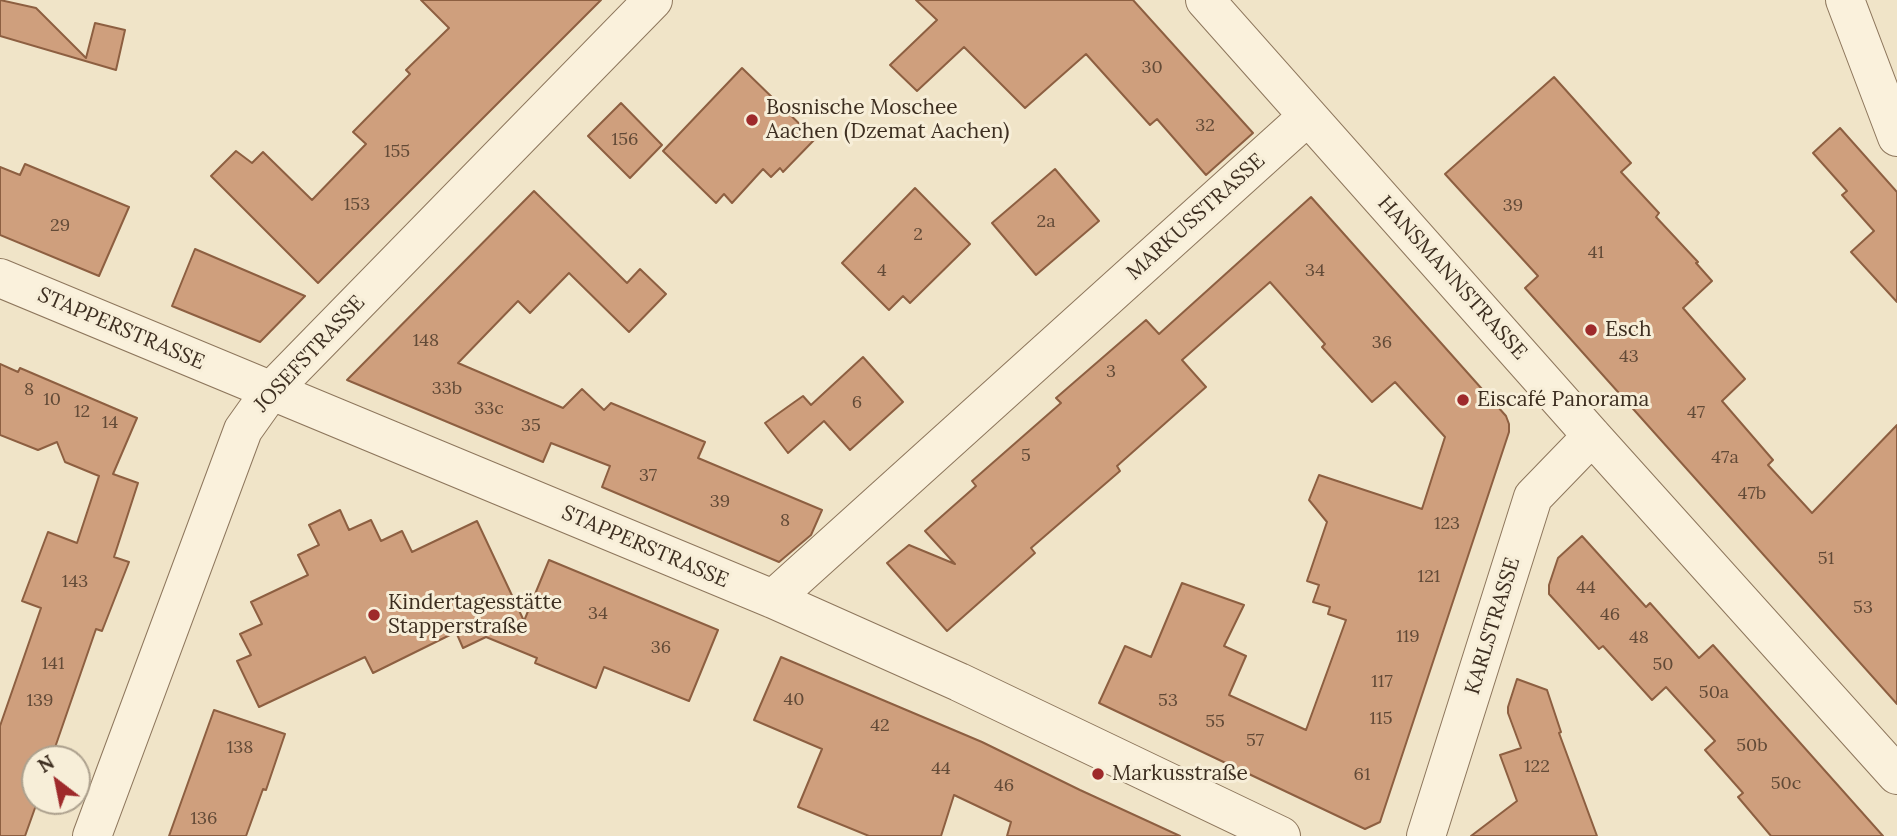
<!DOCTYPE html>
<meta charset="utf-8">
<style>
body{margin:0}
#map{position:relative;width:1897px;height:836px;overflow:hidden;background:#f0e4c8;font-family:Lora,serif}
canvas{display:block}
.north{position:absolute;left:21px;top:745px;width:70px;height:70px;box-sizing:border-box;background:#f7eed8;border:2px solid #ada18e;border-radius:50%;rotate:328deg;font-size:19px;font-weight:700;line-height:28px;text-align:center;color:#3d2e20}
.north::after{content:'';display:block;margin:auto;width:24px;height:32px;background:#9e2a2b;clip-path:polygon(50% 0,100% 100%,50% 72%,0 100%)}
</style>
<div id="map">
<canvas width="1897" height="836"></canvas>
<div class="north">N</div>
</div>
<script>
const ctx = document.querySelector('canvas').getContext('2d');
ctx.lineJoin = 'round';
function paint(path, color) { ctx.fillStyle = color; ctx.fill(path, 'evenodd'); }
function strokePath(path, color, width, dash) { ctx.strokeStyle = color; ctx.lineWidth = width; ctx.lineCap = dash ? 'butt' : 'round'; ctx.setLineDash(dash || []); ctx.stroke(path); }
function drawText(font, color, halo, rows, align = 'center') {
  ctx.font = font + ' Lora,serif'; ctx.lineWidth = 6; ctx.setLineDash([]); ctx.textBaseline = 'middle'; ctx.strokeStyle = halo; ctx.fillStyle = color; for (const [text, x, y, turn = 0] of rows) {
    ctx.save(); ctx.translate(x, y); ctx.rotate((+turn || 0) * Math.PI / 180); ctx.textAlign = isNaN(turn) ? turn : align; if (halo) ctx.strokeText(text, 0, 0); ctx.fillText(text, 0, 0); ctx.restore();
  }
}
const building = new Path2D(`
 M0,0L36,8L86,58L95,23L125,30L116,70L0,36Z
 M421,0H601L318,283L211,176L236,151L252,163L263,152L312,200L366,144L353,132L410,74L406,70L449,28Z
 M916,0H1133L1253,133L1206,175L1157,119L1150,125L1086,54L1025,108L964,47L917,91L890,65L937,20Z
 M742,68L815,139L783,172L780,168L771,177L763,169L732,203L724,194L716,203L663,151Z
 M1554,77L1631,163L1621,172L1659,213L1656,217L1698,262L1696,263L1712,281L1683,308L1745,379L1722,401L1773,460L1768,465L1812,513L1897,425V704L1525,288L1538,276L1445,174Z
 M621,103L662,145L630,178L588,136Z
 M1840,128L1897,192V302L1851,252L1874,231L1842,195L1847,191L1813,153Z
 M25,164L129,207L99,276L0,235V167L20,175Z
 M1055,169L1099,221L1036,275L992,223Z
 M915,188L970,244L910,303L903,296L889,310L842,263Z
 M534,191L627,283L640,269L666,294L629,332L569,273L530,313L518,301L458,363L563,408L582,389L604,410L611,403L705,442L698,458L822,510L811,535L779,562L602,487L610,466L551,443L543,462L347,380Z
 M1311,197L1506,416L1509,424V432L1380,822L1365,829L1099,703L1125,646L1151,657L1182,583L1244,605L1224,646L1246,656L1229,695L1306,730L1346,620L1328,614L1330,607L1313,602L1319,585L1307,581L1327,522L1309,500L1319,475L1422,509L1445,437L1395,382L1372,402L1322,347L1325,344L1270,282L1182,360L1206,387L1117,466L1120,471L1031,548L1035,553L947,631L887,563L909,545L955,564L925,531L976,486L972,481L1061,403L1056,398L1146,320L1159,334Z
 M195,249L305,296L260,342L172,306Z
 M863,357L903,402L850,450L824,421L788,453L765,423L803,396L811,405Z
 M0,364L18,372L20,368L137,418L113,474L138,483L114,557L129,562L102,631L96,629L51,759H35V808L25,836H0V726L41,608L22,601L48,532L77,543L99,476L65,462L57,442L38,450L0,435Z
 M340,510L349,530L371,520L381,541L402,531L412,552L477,521L524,621L549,560L718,630L689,701L604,667L596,688L535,663L537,658L486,637L463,648L456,632L373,673L365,657L259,707L237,661L251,655L240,634L262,624L251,602L308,575L298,555L319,545L309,525Z
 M1582,536L1646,607L1650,603L1699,658L1713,645L1883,836H1771L1738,797L1743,793L1705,750L1715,741L1666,687L1652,700L1603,646L1599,649L1549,594V585L1558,558Z
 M781,657L982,742L1080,790L1180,836H1007L1011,822L954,795L941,836H869L798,807L822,749L754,720Z
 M1517,679L1547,690L1561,732L1559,733L1597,836H1471L1517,801L1500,755L1521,748L1508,713V707Z
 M214,710L285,734L266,790L263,789L246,836H169Z`);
const minor = new Path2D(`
 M1205,0L1592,436L1897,775
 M1845,0L1897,137
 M0,278L773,599L959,682L1281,836
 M773,599L1308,116
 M92,836L243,430L270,392L653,0
 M1426,836L1533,497L1592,436`);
const markers = [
 [752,120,7,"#9e2a2b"],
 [1591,330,7,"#9e2a2b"],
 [1463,400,7,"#9e2a2b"],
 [374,615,7,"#9e2a2b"],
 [1098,774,7,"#9e2a2b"]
];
const numberNames = [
 ["30",1152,68],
 ["32",1205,126],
 ["156",625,140],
 ["155",397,152],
 ["153",357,205],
 ["39",1513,206],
 ["2a",1046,222],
 ["29",60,226],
 ["2",918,235],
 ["41",1596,253],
 ["4",882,271],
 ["34",1315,271],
 ["148",426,341],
 ["36",1382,343],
 ["43",1629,357],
 ["3",1111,372],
 ["33b",447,389],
 ["8",29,390],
 ["10",52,400],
 ["6",857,403],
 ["33c",489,409],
 ["12",82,412],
 ["47",1696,413],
 ["14",110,423],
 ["35",531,426],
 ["5",1026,456],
 ["47a",1725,458],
 ["37",648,476],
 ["47b",1752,494],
 ["39",720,502],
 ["8",785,521],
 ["123",1447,524],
 ["51",1826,559],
 ["121",1429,577],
 ["143",75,582],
 ["44",1586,588],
 ["53",1863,608],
 ["34",598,614],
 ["46",1610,615],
 ["119",1408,637],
 ["48",1639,638],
 ["36",661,648],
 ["141",53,664],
 ["50",1663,665],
 ["117",1382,682],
 ["50a",1714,693],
 ["40",794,700],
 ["139",40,701],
 ["53",1168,701],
 ["115",1381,719],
 ["55",1215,722],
 ["42",880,726],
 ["57",1255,741],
 ["50b",1752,746],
 ["138",240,748],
 ["122",1537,767],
 ["44",941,769],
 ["61",1362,775],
 ["50c",1786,784],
 ["46",1004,786],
 ["136",204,819]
];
const poiNames = [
 ["Bosnische Moschee",766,108],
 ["Aachen (Dzemat Aachen)",766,132],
 ["Esch",1605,330],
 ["Eiscafé Panorama",1477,400],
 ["Kindertagesstätte",388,603],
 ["Stapperstraße",388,627],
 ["Markusstraße",1112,774]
];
const streetNames = [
 ["MARKUSSTRASSE",1196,217,-42],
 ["HANSMANNSTRASSE",1452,278,48],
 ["STAPPERSTRASSE",121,329,23],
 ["JOSEFSTRASSE",310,354,-47],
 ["STAPPERSTRASSE",645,547,23],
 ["KARLSTRASSE",1493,626,-73]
];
paint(building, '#cf9f7d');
strokePath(building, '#8d5f41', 2);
strokePath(minor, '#8d765c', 40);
strokePath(minor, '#faf1dc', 38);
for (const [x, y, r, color] of markers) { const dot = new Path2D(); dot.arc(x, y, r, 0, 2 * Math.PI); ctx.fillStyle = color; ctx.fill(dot); strokePath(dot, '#f7eed8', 2.5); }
drawText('18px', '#624a37', null, numberNames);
drawText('21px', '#3d2e20', '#f7eed8', poiNames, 'left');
drawText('21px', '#3d2e20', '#f7eed8', streetNames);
</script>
